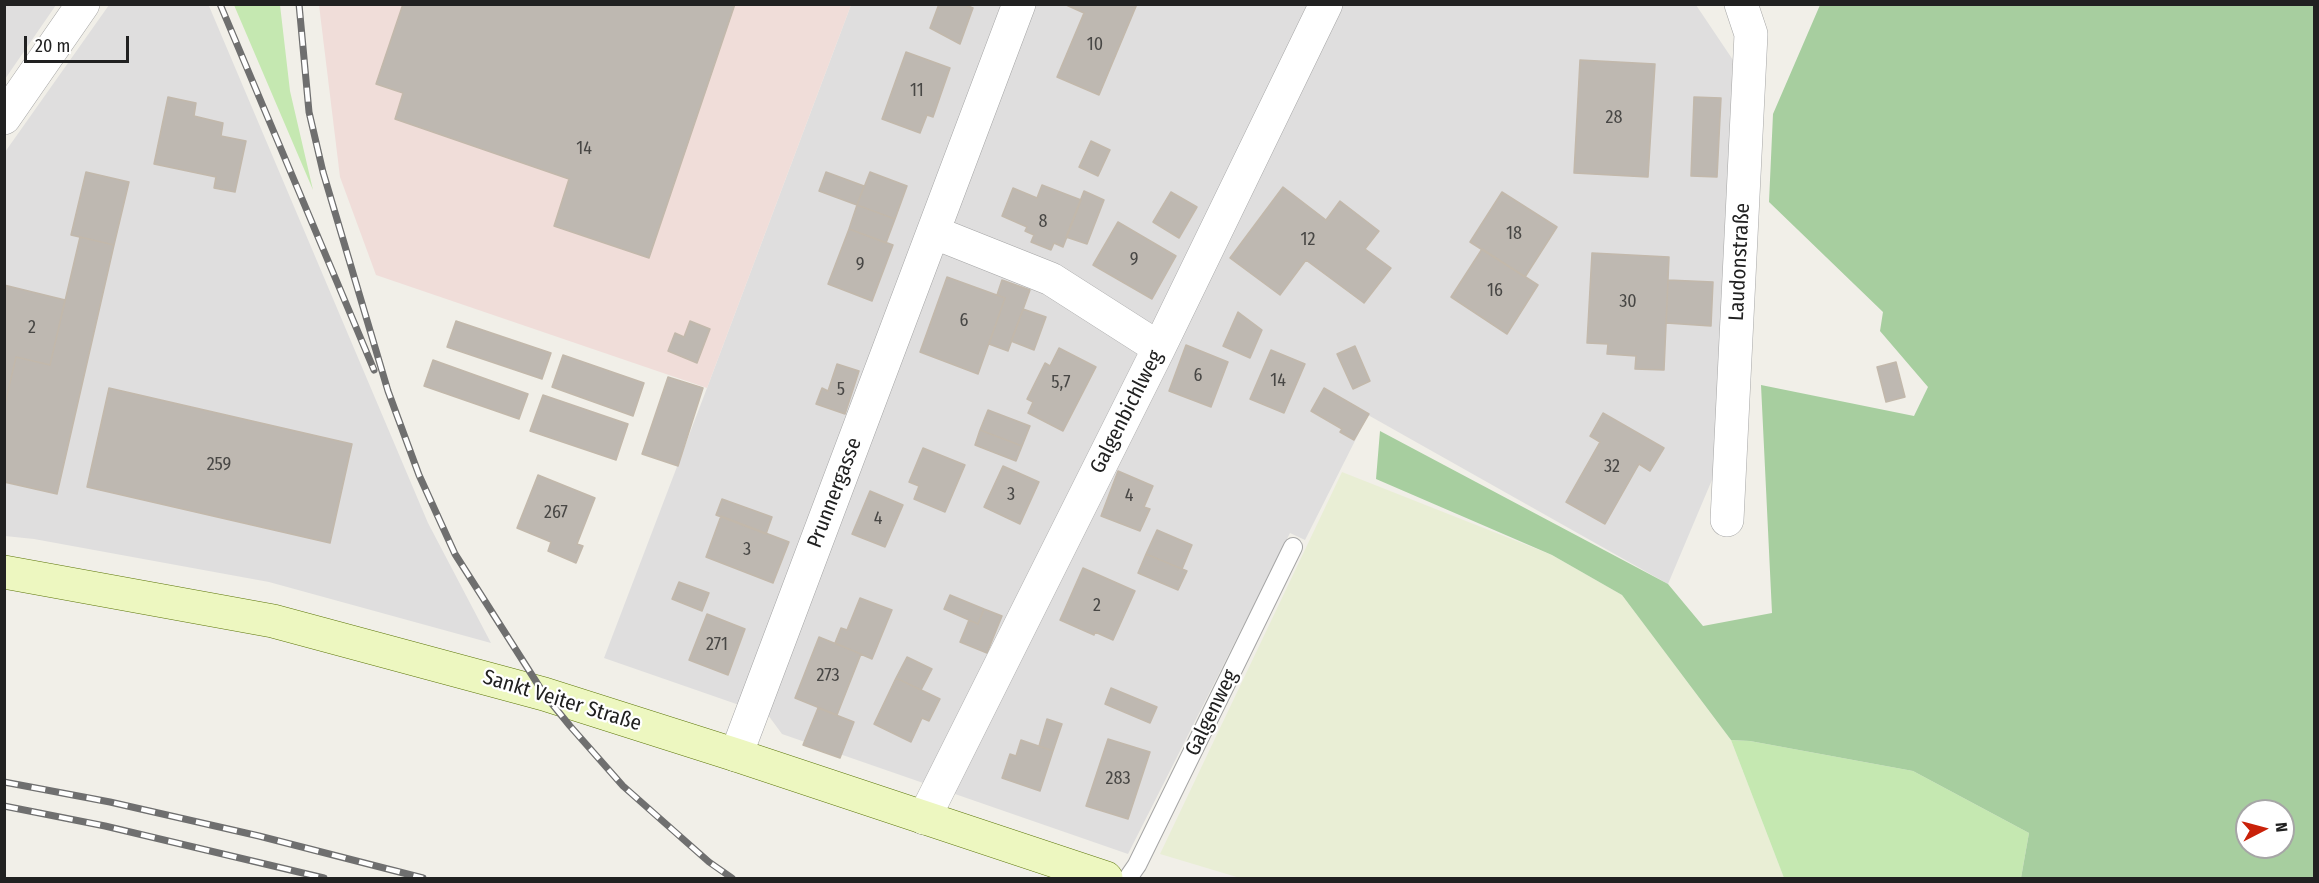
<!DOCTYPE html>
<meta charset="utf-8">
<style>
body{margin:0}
#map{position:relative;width:2319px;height:883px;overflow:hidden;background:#f1efe8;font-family:"Fira Sans Condensed",sans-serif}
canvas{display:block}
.frame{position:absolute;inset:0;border:6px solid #212121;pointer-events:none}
.north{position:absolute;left:2235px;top:799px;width:60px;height:60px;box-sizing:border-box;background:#fff;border:2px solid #a6a6a6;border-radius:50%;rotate:84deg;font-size:16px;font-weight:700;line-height:24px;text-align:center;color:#212121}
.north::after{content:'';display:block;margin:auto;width:21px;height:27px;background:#c92109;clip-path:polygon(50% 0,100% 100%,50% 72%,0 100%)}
.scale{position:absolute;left:24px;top:36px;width:105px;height:27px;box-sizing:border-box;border:3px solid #212121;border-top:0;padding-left:8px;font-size:18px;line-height:21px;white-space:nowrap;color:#212121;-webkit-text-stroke:4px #fff;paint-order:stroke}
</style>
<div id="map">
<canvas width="2319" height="883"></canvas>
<div class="frame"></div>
<div class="north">N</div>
<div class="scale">20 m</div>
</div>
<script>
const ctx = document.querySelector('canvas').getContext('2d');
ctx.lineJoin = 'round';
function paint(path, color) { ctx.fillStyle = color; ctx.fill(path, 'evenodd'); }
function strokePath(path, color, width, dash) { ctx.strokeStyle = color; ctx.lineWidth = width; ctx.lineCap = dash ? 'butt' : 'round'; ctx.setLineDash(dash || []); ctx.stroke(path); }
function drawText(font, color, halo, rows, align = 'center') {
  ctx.font = font + ' "Fira Sans Condensed",sans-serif'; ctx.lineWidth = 4.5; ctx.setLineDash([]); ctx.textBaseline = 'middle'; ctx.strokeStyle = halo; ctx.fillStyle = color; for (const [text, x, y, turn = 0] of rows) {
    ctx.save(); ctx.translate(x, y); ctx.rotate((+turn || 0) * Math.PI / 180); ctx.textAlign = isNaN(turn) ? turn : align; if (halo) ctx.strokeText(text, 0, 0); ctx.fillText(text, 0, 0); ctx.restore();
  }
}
const residential = new Path2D(`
 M5,4L56,5L5,79L4,5Z
 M198,4L209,6L428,523L491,643L269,582L34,539L5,536V152L109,5Z
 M851,5H1696L1733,60L1717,468L1668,584L1368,415L1305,540L1290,533L1128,854L782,734L768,715L604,658L707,388Z`);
const commercial = new Path2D(`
 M319,5H851L707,388L376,275L340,177Z`);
const farmland = new Path2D(`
 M1342,472L1552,555L1622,595L1731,740L1784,878H1240L1160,854Z`);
const grass = new Path2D(`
 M234,5H280L290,91L313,190Z
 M1731,740L1750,741L1913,771L2029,833L2021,878H1784Z`);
const forest = new Path2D(`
 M1820,5H2314V878H2021L2029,833L1913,771L1750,741L1731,740L1622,595L1552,555L1376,479L1380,431L1668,584L1703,626L1772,613L1761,385L1914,416L1928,387L1880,331L1883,312L1769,202L1773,114ZM2247,811H2283V847H2247Z`);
const building = new Path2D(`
 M403,4H735L649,258L554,226L569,179L395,119L403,93L376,84Z
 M939,4H963L973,8L960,44L930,28Z
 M1064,4H1137L1099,95L1057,77L1084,13Z
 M906,52L950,68L933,117L927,115L920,133L882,119Z
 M1580,60L1655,64L1648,177L1574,173Z
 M168,97L196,103L194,116L223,123L221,136L246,141L235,192L214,188L216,177L154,164Z
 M1694,97L1721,98L1717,177L1691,176Z
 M1091,141L1110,150L1098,176L1079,167Z
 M86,172L129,182L114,245L71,235Z
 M826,172L864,186L857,205L819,191Z
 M870,172L907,186L895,219L857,205Z
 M1042,185L1081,200L1063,247L1054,243L1051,250L1031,242L1034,235L1025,231L1027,227L1002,216L1013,188L1037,198Z
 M1283,187L1326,220L1340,201L1379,231L1365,249L1391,268L1364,303L1306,260L1280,295L1230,258Z
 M1084,191L1104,200L1087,244L1066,237Z
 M1171,192L1197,207L1179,238L1153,222Z
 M1502,192L1557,227L1525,277L1470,242Z
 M857,205L895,219L886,243L849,229Z
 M1118,222L1176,256L1152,299L1093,265Z
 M849,229L893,245L872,301L828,284Z
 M80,237L114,245L57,494L4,482V408L16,357L50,365Z
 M1482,249L1538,285L1507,334L1451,297Z
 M1592,253L1669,257L1664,370L1635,369L1636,356L1607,354L1608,344L1587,343Z
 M947,277L1005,298L978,374L920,352Z
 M1002,280L1030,290L1008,351L989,344L1005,298L997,295Z
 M1668,280L1713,282L1711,326L1666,323Z
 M4,285L65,300L50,365L16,357L4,408Z
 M1023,309L1046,317L1034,350L1011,341Z
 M1238,312L1262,330L1250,358L1223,346Z
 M456,321L551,353L542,379L447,347Z
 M690,321L710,329L697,363L668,351L675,333L684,337Z
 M1186,345L1228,362L1211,407L1169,391Z
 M1355,346L1370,381L1353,389L1337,354Z
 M1059,348L1096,367L1063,431L1028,413L1033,402L1027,399L1045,363L1050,366Z
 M1271,350L1305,364L1284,413L1250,399Z
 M563,355L644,383L633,416L552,387Z
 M433,360L528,394L519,419L424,386Z
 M1896,362L1905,397L1886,402L1877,367Z
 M837,364L859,371L845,414L816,404L822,388L828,391Z
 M668,377L703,388L678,466L642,454Z
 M109,388L352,444L330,543L87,487Z
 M1324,388L1369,414L1354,440L1340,432L1342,429L1311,411Z
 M543,395L628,424L616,460L530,431Z
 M988,410L1030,426L1022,446L980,430Z
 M1603,413L1664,448L1650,471L1639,464L1605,524L1566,502L1600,442L1590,436Z
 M980,430L1022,446L1016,461L975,445Z
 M923,448L965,465L945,512L914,499L919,486L909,482Z
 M1003,466L1039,482L1020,524L984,507Z
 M1118,471L1153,486L1144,507L1150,509L1140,531L1101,516Z
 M538,475L595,498L577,544L583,546L576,563L548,551L551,542L517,528Z
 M870,491L903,505L885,547L852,534Z
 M722,499L772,517L766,534L716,515Z
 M721,516L789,542L773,583L706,557Z
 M1157,530L1192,545L1182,569L1146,554Z
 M1146,554L1187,571L1178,590L1138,573Z
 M1083,568L1135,591L1113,640L1095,632L1094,635L1060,620Z
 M679,582L709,593L702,611L672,599Z
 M950,595L984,609L978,624L944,609Z
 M860,598L892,610L872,659L835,643L841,628L847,630Z
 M984,609L1002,616L987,653L960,642L969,620L978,624Z
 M707,614L745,629L728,675L689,660Z
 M819,637L861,654L837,715L795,698Z
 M907,657L932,669L921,690L896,678Z
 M896,678L940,699L929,721L922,718L911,742L874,724Z
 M1111,688L1157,707L1150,723L1105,704Z
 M818,708L854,722L840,758L803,745Z
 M1047,719L1062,724L1053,751L1039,746Z
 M1108,739L1150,752L1128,819L1086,806Z
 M1021,740L1053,751L1040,791L1002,778L1010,754L1016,756Z`);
const service = new Path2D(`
 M1128,878L1137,865L1293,547`);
const minor = new Path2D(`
 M4,118L83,4
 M933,232L1051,279L1159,348
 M1727,520L1751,34L1741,4
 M736,755L1019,4
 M924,818L1159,348L1326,4`);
const secondary = new Path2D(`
 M4,572L273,621L544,694L736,755L1106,878`);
const rail = new Path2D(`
 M220,4L374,370
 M299,4L309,112L323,172L388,391L419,475L455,554L544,694L570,726L623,786L709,862L732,878
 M4,782L110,802L259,836L423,878
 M4,806L105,826L324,878`);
const numberNames = [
 ["10",1095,45],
 ["11",917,91],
 ["28",1614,118],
 ["14",584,149],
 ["8",1043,222],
 ["18",1514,234],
 ["12",1308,240],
 ["9",1134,260],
 ["9",860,265],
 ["16",1495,291],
 ["30",1628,302],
 ["6",964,321],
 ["2",32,328],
 ["6",1198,376],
 ["14",1278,381],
 ["5,7",1061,383],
 ["5",841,390],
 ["259",219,465],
 ["32",1612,467],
 ["3",1011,495],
 ["4",1129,496],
 ["267",556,513],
 ["4",878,519],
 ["3",747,550],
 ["2",1097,606],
 ["271",717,645],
 ["273",828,676],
 ["283",1118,779]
];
const streetNames = [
 ["Laudonstraße",1740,262,-87],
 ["Galgenbichlweg",1127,412,-63],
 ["Prunnergasse",835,493,-69],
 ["Sankt Veiter Straße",562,701,17],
 ["Galgenweg",1212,713,-64]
];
paint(residential, '#dfdede');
paint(commercial, '#f0ddd9');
paint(farmland, '#e9eed5');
paint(grass, '#c5e8b1');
paint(forest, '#a7ce9f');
paint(building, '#beb8b1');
strokePath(building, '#c2b8ab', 1.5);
strokePath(service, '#a5a5a5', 20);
strokePath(minor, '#a5a5a5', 34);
strokePath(secondary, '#5d760a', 34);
strokePath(service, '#fff', 18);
strokePath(minor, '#fff', 33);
strokePath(secondary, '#edf7c0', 33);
strokePath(rail, '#6f6f6f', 7);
strokePath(rail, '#fff', 4.5, [14]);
drawText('18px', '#484745', null, numberNames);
drawText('21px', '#212121', '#fff', streetNames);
</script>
